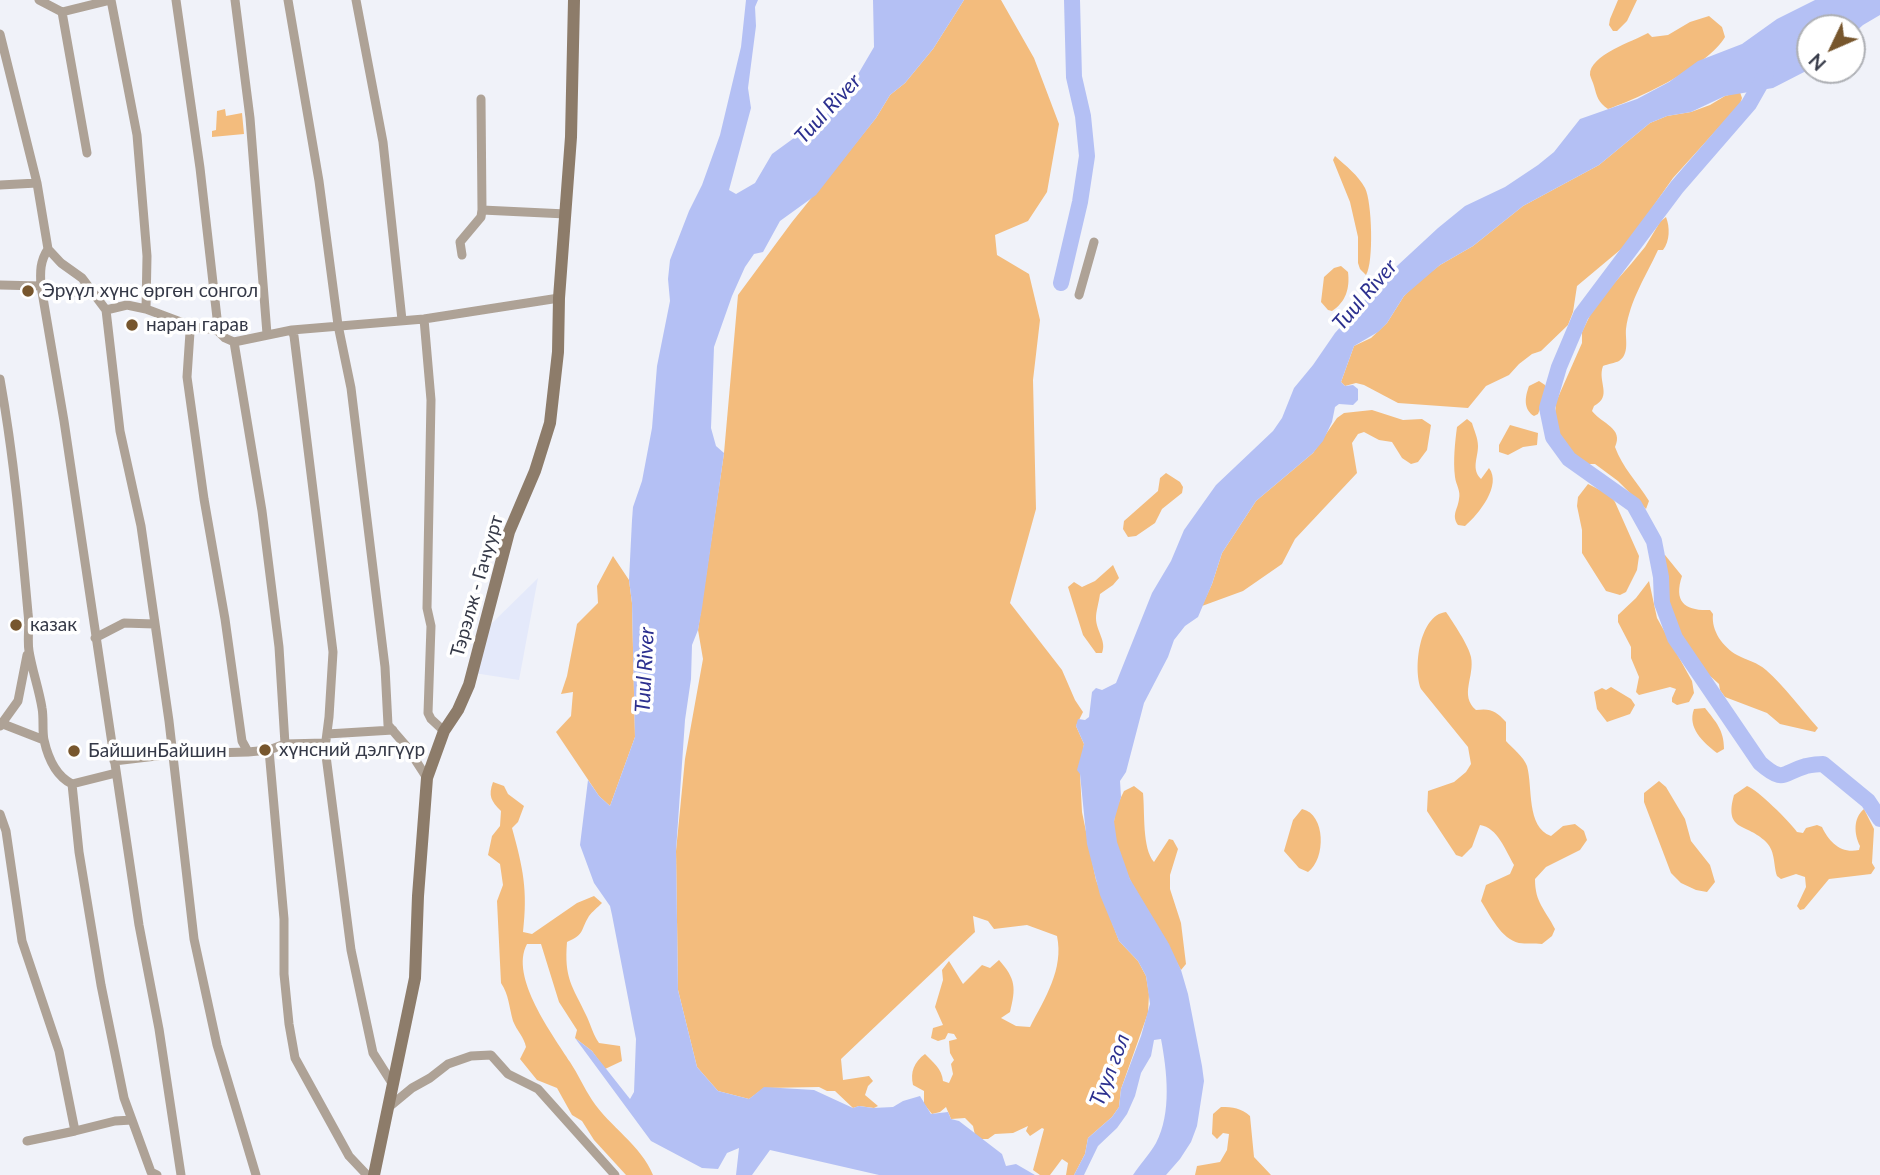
<!DOCTYPE html>
<meta charset="utf-8">
<style>
body{margin:0}
#map{position:relative;width:1880px;height:1175px;overflow:hidden;background:#f0f2f9;font-family:Lato,sans-serif}
canvas{display:block}
.north{position:absolute;left:1796px;top:14px;width:70px;height:70px;box-sizing:border-box;background:#fff;border:2px solid #aeb0b5;border-radius:50%;rotate:226deg;font-size:19px;font-weight:700;line-height:28px;text-align:center;color:#353947}
.north::after{content:'';display:block;margin:auto;width:24px;height:32px;background:#77562d;clip-path:polygon(50% 0,100% 100%,50% 72%,0 100%)}
</style>
<div id="map">
<canvas width="1880" height="1175"></canvas>
<div class="north">N</div>
</div>
<script>
const ctx = document.querySelector('canvas').getContext('2d');
ctx.lineJoin = 'round';
function paint(path, color) { ctx.fillStyle = color; ctx.fill(path, 'evenodd'); }
function strokePath(path, color, width, dash) { ctx.strokeStyle = color; ctx.lineWidth = width; ctx.lineCap = dash ? 'butt' : 'round'; ctx.setLineDash(dash || []); ctx.stroke(path); }
function drawText(font, color, halo, rows, align = 'center') {
  ctx.font = font + ' Lato,sans-serif'; ctx.lineWidth = 7; ctx.setLineDash([]); ctx.textBaseline = 'middle'; ctx.strokeStyle = halo; ctx.fillStyle = color; for (const [text, x, y, turn = 0] of rows) {
    ctx.save(); ctx.translate(x, y); ctx.rotate((+turn || 0) * Math.PI / 180); ctx.textAlign = isNaN(turn) ? turn : align; if (halo) ctx.strokeText(text, 0, 0); ctx.fillText(text, 0, 0); ctx.restore();
  }
}
const built = new Path2D(`
 M538,578L519,680L474,673L483,632Z`);
const green = new Path2D(`
 M964,0H1001L1034,58L1059,124L1047,192L1028,221L995,235L997,255L1029,274L1040,320L1033,380L1036,509L1010,603L1062,670L1075,700L1083,712L1076,726L1084,744L1080,774L1082,812L1096,880L1119,941L1138,961L1146,976L1149,994L1148,1013L1121,1089L1119,1107L1112,1117L1088,1138L1085,1154L1074,1175H1066L1068,1163L1062,1159L1050,1175H1040L1033,1170L1044,1129L1042,1128L1030,1136L1026,1131L1028,1126L1013,1133L995,1134L988,1139H981L975,1135L973,1126L965,1118L951,1119L946,1107L940,1112L932,1114L924,1104V1091L913,1085C910,1072 914,1062 925,1054C933,1062 942,1069 943,1081L949,1083L953,1074L951,1064L954,1060L950,1053L949,1041L957,1039L954,1034L948,1033L945,1039L938,1041L931,1038L933,1028L943,1025L935,1007L943,980L942,970L949,961L963,984L982,965L990,968L999,960C1016,979 1016,988 1010,1012L1001,1018L1016,1026L1030,1027C1045,998 1064,969 1057,936L1027,925L994,929L988,921L973,916L975,932L841,1059L843,1080L869,1076L873,1081L868,1086L865,1095L878,1106L874,1108L859,1106L853,1108L835,1091H827L819,1087L764,1088L749,1099L718,1091L697,1067L678,990L676,851L685,759L703,659L698,630L724,453L738,295L792,222L876,118L890,95L905,83L933,49Z
 M1618,0H1637L1627,21L1617,31H1613L1609,25L1610,19Z
 M1709,16L1722,27L1725,37C1708,66 1640,98 1608,109C1598,102 1597,97 1594,86C1593,82 1591,79 1590,75C1589,55 1634,41 1648,33L1652,37L1668,35L1690,22Z
 M1740,92L1742,98L1740,104L1673,178L1626,245L1577,286L1573,312L1568,325L1541,351L1532,354L1519,364L1509,375L1486,386L1468,408L1398,403L1364,385L1356,383L1345,386L1341,382L1354,346L1371,338L1387,323L1404,296L1419,281L1440,265L1473,246L1523,206L1599,165L1650,123L1667,116L1691,112L1710,105L1725,96Z
 M225,109L226,116L242,113L244,134L212,137V131L216,130L217,111Z
 M1335,156C1346,166 1358,175 1365,188C1372,201 1374,263 1366,275L1360,269L1358,263V237L1350,202L1333,160Z
 M1666,217C1670,227 1670,241 1663,250H1658C1646,276 1630,300 1626,329C1625,338 1630,354 1619,361C1615,363 1608,364 1603,366C1597,382 1613,396 1594,406L1592,411C1602,424 1624,428 1615,447C1622,467 1638,483 1649,501L1646,509L1618,481L1595,464H1588L1574,457L1563,446L1555,414L1556,402L1582,343V332L1595,305L1631,264L1645,247L1660,222Z
 M1341,266L1348,272C1350,288 1346,302 1332,311L1328,310L1321,302L1324,277L1334,268Z
 M1539,381L1545,385L1547,391L1538,414L1534,416C1523,409 1525,397 1529,386Z
 M1372,410L1403,420L1422,419L1431,425L1427,450L1418,462L1411,464L1402,458L1392,442L1379,440L1364,432L1358,434L1352,443L1357,473L1295,539L1282,564L1243,591L1202,606L1212,584L1222,553L1256,501L1313,453L1337,418L1344,413Z
 M1467,419L1472,423C1474,430 1478,438 1478,446C1478,458 1471,469 1481,479L1489,468C1502,485 1479,514 1465,526L1458,525C1451,515 1458,509 1459,499C1461,491 1456,485 1455,477C1453,461 1455,442 1457,427Z
 M1510,425L1538,433L1537,445L1523,447L1508,455L1499,452V445Z
 M1166,473L1180,482L1183,487L1182,493L1162,509L1155,523L1136,536L1128,537L1123,529L1124,521L1158,491L1160,478Z
 M1588,484L1610,495L1615,502L1639,556L1637,570L1626,592L1620,595L1606,591L1582,553V530L1577,506L1578,497Z
 M1665,555L1682,576C1673,603 1686,611 1710,610L1713,614C1711,631 1723,647 1737,655C1748,661 1757,662 1766,670C1785,687 1801,709 1818,728L1815,732L1780,724L1767,713L1725,697L1720,690L1719,684L1699,666L1685,644L1669,611L1661,556Z
 M613,556L629,580L632,603L635,737L610,806L599,796L556,732L571,716L573,692L561,694L567,676L577,624L598,603L597,586Z
 M1113,565L1119,578L1113,585L1100,594C1099,602 1096,611 1096,618C1096,631 1107,641 1102,653H1096L1083,635L1068,587L1074,582L1082,587L1095,581Z
 M1649,581L1657,618L1692,681L1694,693L1689,702L1677,705L1672,702V698L1676,689L1670,687L1639,695L1636,692L1639,677L1631,658V647L1618,622V615L1636,598Z
 M1446,612C1453,622 1469,646 1471,657C1475,677 1459,695 1476,710C1491,708 1496,711 1506,722V741C1512,748 1524,757 1527,766C1533,787 1526,827 1551,836L1563,826L1575,824L1584,831L1587,840L1580,850L1546,867L1535,879C1535,903 1545,909 1555,929L1552,936L1542,944C1534,943 1526,944 1519,943C1501,939 1490,915 1481,901L1486,885L1510,874L1514,865C1506,851 1497,827 1480,825L1472,847L1462,857L1456,855L1427,811L1428,791L1454,782L1466,772L1471,764L1468,747L1421,689C1413,669 1419,615 1446,612Z
 M1611,687L1631,699L1635,705L1630,714L1607,722L1597,709L1594,692L1602,688L1606,690Z
 M1705,708C1716,722 1724,730 1724,749L1717,753C1703,742 1687,728 1694,709Z
 M1659,781L1666,787L1685,819L1691,841L1710,865L1715,882L1707,892L1696,890L1681,883L1671,873L1644,802V793Z
 M493,782L504,786L508,794L524,806L518,822L512,828C523,868 528,890 523,932L532,934L577,903L594,896L602,903C598,907 592,912 589,916C580,931 585,934 567,942C564,979 572,985 587,1017C591,1026 593,1034 599,1043L620,1046L622,1061L605,1069L592,1051L575,1038L577,1030L559,1002L541,944H527C509,977 553,1035 570,1062C578,1074 584,1088 592,1100C610,1127 641,1145 653,1175H626L594,1140L582,1121L572,1115L557,1088L537,1080L520,1059L526,1047C524,1037 517,1031 513,1021C509,1007 509,995 501,983L497,901L503,885L500,864L488,855L492,836L500,826L501,811C491,801 488,796 493,782Z
 M1134,786L1143,793C1145,813 1142,848 1154,862L1169,839L1173,840L1178,849L1170,875V889L1181,923L1186,964L1181,970C1162,931 1111,864 1114,822C1114,812 1120,799 1124,791Z
 M1747,786C1757,789 1790,822 1797,832L1803,833L1806,828L1817,825L1822,827C1829,842 1841,854 1859,850L1860,846C1854,834 1853,818 1864,809L1874,829L1872,863L1875,868L1871,874L1829,879L1804,909L1800,910L1797,906L1806,887L1805,877L1796,874L1781,879L1777,876C1773,864 1776,850 1764,840C1745,823 1724,831 1734,795Z
 M1302,809C1326,814 1326,859 1308,872L1299,868L1284,851L1293,820Z
 M1221,1107C1233,1107 1241,1108 1250,1116L1254,1157L1271,1175H1195L1197,1166L1220,1162L1227,1150L1229,1134L1223,1133L1217,1139L1212,1134L1213,1114Z`);
const water = new Path2D(`
 M746,0H758L755,7L756,26L748,88L751,108L729,190L736,194L755,183L772,154L827,114L847,93L874,47L873,0H964L933,49L905,83L890,95L876,118L816,195L780,221L763,252L754,254L745,267L732,296L714,347L711,428L716,446L724,453L702,608L698,630L692,645L691,679L685,720L676,851L678,990L697,1067L718,1091L749,1099L764,1087L814,1090L853,1108L859,1106L873,1108L893,1107L903,1101L920,1096L931,1114L948,1112L951,1119L959,1121L1002,1154L1006,1166L1016,1164L1035,1175H879L770,1150L752,1175H736L739,1148L727,1153L718,1169L702,1168L651,1141L575,1038L592,1051L630,1099L634,1092L636,1039L612,915L610,906L594,883L580,845L588,780L599,796L610,806L635,737L632,603L629,580L632,520L633,507L642,481L652,428L657,366L670,301L668,279L670,260L689,211L702,185L720,135L741,47Z
 M1815,0H1880V15L1863,25L1852,35V28H1810V69L1773,88L1725,96L1691,112L1667,116L1650,123L1599,165L1523,206L1473,246L1440,265L1404,296L1387,323L1378,332L1354,346L1341,382L1345,386L1353,385L1358,389V400L1353,405L1339,404L1335,407L1332,422L1323,441L1313,453L1256,501L1222,553L1212,584L1198,617L1185,626L1174,640L1168,657L1144,703L1126,772L1120,781L1121,797L1114,821L1117,842L1130,879L1169,944L1181,970L1188,994L1202,1066L1204,1081L1197,1126L1191,1142L1180,1159L1166,1175H1133C1140,1164 1150,1154 1156,1143C1172,1113 1167,1071 1161,1039L1154,1040L1151,1056L1141,1073L1135,1096L1127,1114L1117,1128L1098,1146L1084,1175H1074L1085,1154L1088,1138L1112,1117L1119,1107L1121,1089L1141,1036L1150,1004L1146,976L1138,961L1119,941L1100,895L1087,844L1080,774L1077,770L1084,744L1076,726L1078,719L1085,720L1089,717L1092,692L1096,688L1102,690L1116,683L1152,593L1171,561L1184,530L1216,485L1273,431L1282,418L1294,388L1313,365L1335,333L1384,278L1438,228L1465,206L1505,187L1538,165L1554,152L1580,119L1637,99L1669,82L1698,61L1742,44L1777,19Z`);
const river = new Path2D(`
 M1766,74L1749,104L1677,187L1581,315L1559,367L1547,408L1553,437L1569,459L1634,505L1654,541L1661,577L1662,603L1675,638L1760,763C1784,784 1782,773 1806,766C1811,765 1817,764 1823,764L1868,801L1880,819
 M1061,283L1080,202L1087,156L1083,116L1074,77L1072,0`);
const minor = new Path2D(`
 M39,0L62,12
 M111,0L137,135L147,256L146,309
 M176,0L200,168L217,318V330
 M235,0L250,118L267,334
 M288,0L319,181L338,325L351,388L385,667L388,725L407,747L427,778
 M356,0L383,142L402,320
 M0,34L37,183L48,249L61,263L82,278L106,310L120,431L141,526L169,721L194,939L217,1045L256,1175
 M481,99L482,210L566,214
 M87,153L62,12L111,0
 M0,185L37,183
 M48,249C40,261 40,272 41,286L97,296
 M462,255L460,242L481,217L482,210
 M0,285L41,286L64,421L139,925L159,1029L181,1175
 M1079,295L1094,242
 M106,310L127,305L146,309L194,327L190,332L187,377L204,499L225,619L242,741L248,752L269,750L284,919V974L289,1024L295,1058L349,1156L367,1175
 M424,319L431,400L427,608L431,626L428,713L431,719L444,731
 M194,327L217,330L225,338L234,342L262,511L279,647L285,744L269,750
 M292,330L424,319L559,298
 M234,342L292,330L294,336L333,652L329,717L325,748L351,950L373,1053L392,1083
 M0,379C14,457 21,535 28,613C30,626 27,639 29,651C32,670 39,689 42,708C44,719 42,730 44,740C48,758 56,776 72,784L79,852L101,985L124,1098L151,1172L157,1175
 M95,638L124,623L154,624
 M3,724L44,740
 M0,726L18,701L27,655
 M327,734L393,730
 M285,744L325,743
 M114,761L173,754L248,752
 M72,784L116,773
 M0,814L6,831L22,941L59,1051L75,1131L115,1121L132,1120
 M389,1107L412,1088L430,1078L448,1064L471,1056L491,1055L508,1074L538,1089L615,1175
 M27,1141L75,1131`);
const secondary = new Path2D(`
 M374,1175L415,978L418,896L427,778L444,731L458,710L469,685L509,532L535,471L550,423L558,352L559,298L571,137L574,0`);
const markers = [
 [28,291,7,"#77562d"],
 [132,325,7,"#77562d"],
 [16,625,7,"#77562d"],
 [265,750,7,"#77562d"],
 [74,751,7,"#77562d"]
];
const poiNames = [
 ["Эрүүл хүнс өргөн сонгол",42,291],
 ["наран гарав",146,325],
 ["казак",30,625],
 ["хүнсний дэлгүүр",279,750],
 ["БайшинБайшин",88,751]
];
const streetNames = [
 ["Тэрэлж - Гачуурт",477,586,-74]
];
const waterNames = [
 ["Tuul River",828,109,-47],
 ["Tuul River",1365,295,-49],
 ["Tuul River",645,670,-87],
 ["Туул гол",1110,1070,-69]
];
paint(built, '#e4e9fa');
paint(green, '#f3bc7d');
paint(water, '#b4c0f4');
strokePath(river, '#b4c0f4', 16);
strokePath(minor, '#aea296', 9);
strokePath(secondary, '#8d7c6a', 12);
for (const [x, y, r, color] of markers) { const dot = new Path2D(); dot.arc(x, y, r, 0, 2 * Math.PI); ctx.fillStyle = color; ctx.fill(dot); strokePath(dot, '#fff', 2.5); }
drawText('19px', '#353947', '#fff', poiNames, 'left');
drawText('19px', '#353947', '#fff', streetNames);
drawText('italic 21px', '#2c308f', '#fff', waterNames);
</script>
